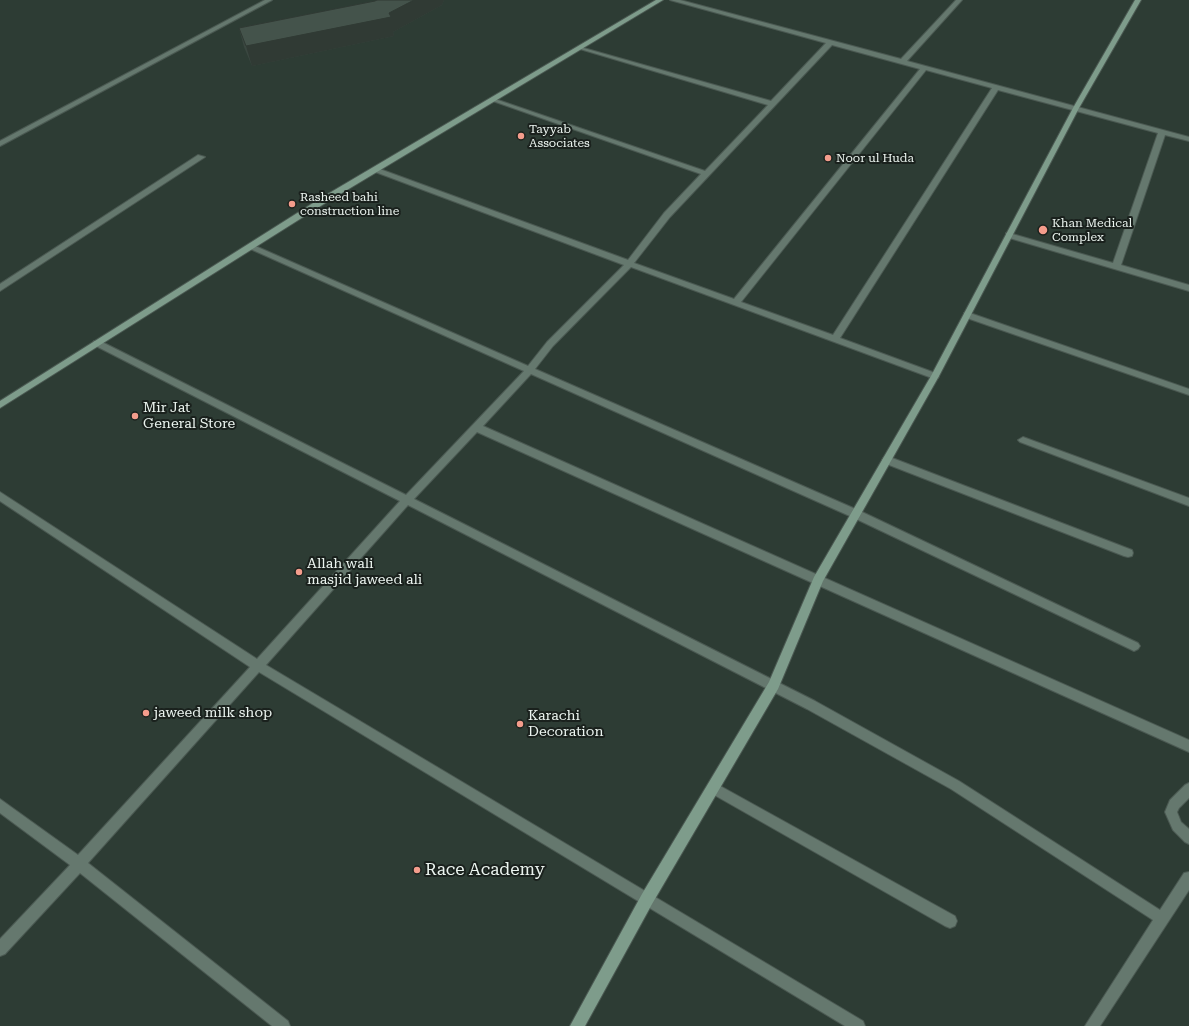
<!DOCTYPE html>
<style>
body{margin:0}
canvas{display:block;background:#2d3c34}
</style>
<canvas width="1189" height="1026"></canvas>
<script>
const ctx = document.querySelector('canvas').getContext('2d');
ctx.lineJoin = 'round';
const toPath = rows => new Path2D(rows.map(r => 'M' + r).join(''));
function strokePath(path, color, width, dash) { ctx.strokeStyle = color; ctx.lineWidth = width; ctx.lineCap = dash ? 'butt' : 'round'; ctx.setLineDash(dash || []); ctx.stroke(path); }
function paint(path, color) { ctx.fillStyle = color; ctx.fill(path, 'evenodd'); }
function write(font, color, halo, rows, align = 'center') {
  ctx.font = font + ' "Roboto Serif",serif'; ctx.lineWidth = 4; ctx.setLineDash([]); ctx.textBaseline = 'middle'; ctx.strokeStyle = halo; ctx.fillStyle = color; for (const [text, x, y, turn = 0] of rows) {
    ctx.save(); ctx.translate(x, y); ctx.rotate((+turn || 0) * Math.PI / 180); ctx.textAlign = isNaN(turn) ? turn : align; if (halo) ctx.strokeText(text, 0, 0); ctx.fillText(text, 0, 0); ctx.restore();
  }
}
const lane = toPath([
 [265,0,272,0,0,146,0,141,265,0],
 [198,155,205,157,0,291,0,284,198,155]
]);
const street = toPath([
 [670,0,680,0,901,59,956,0,962,0,907,61,1189,137,1189,141,1165,135,1121,265,1189,285,1189,291,1006,237,1006,233,1009,233,1113,263,1158,133,998,90,840,338,938,374,939,376,938,378,932,378,631,267,553,346,535,369,860,511,1138,643,1140,646,1138,649,1134,651,1130,649,852,517,531,374,483,426,1189,740,1189,752,477,432,414,499,815,701,959,781,1160,910,1184,873,1189,872,1189,890,1100,1026,1085,1026,1153,920,951,789,807,709,408,505,266,665,863,1021,865,1026,845,1026,259,672,88,863,288,1021,290,1026,272,1026,80,873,5,954,0,956,0,939,70,865,0,813,0,799,78,855,250,667,0,501,0,492,257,659,400,501,94,345,93,343,94,341,100,341,406,495,524,371,246,247,250,245,253,245,528,366,547,342,624,265,370,170,377,168,628,260,664,213,701,174,490,100,495,99,705,171,768,105,580,49,580,47,771,101,826,43,670,0],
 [832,45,920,69,734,299,634,263,670,217,832,45],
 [926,70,992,88,833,335,741,302,926,70],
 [967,312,1189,389,1189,395,964,317,964,313,967,312],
 [1023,437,1189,498,1189,506,1020,442,1018,440,1023,437],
 [887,456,1132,550,1133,553,1132,556,1128,557,1124,556,884,463,882,460,884,457,887,456],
 [713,782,955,916,957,921,955,926,950,928,945,926,709,792,707,788,709,784,713,782],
 [1189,783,1189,798,1179,808,1177,812,1181,822,1189,829,1189,844,1185,842,1173,830,1165,812,1170,800,1185,785,1189,783]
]);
const secondary = toPath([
 [656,0,663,0,327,202,0,408,0,401,321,198,656,0],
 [1135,0,1141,0,1079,108,939,376,823,581,778,689,652,904,585,1026,570,1026,642,894,769,682,814,577,931,376,1073,108,1135,0]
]);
strokePath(lane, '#4b5952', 2);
strokePath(street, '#4b5952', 2);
strokePath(secondary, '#4b5952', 2);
paint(lane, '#65786e');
paint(street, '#65786e');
paint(secondary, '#7e9c8b');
paint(toPath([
 [377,0,444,0,442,5,393,32,394,36,252,66,244,47,239,28,375,1]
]), '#3a4740');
paint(toPath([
 [414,0,444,0,442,5,393,32,394,36,252,66,246,46,389,13]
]), '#303a34');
const building = toPath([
 [377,0,414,0,389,13,391,17,246,46,239,28,375,1,377,0]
]);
paint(building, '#44534b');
strokePath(building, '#303a34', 1);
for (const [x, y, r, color] of [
 [521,136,4,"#f49d8c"],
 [828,158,4,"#f49d8c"],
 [292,204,4,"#f49d8c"],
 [1043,230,5,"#f49d8c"],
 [135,416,4,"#f49d8c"],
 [299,572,4,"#f49d8c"],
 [146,713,4,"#f49d8c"],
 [520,724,4,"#f49d8c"],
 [417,870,4,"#f49d8c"]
]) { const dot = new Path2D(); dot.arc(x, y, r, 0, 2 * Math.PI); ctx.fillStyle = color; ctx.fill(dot); strokePath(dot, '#1a211d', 1.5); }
write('12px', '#ebf4ef', '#1a211d', [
 ["Tayyab",529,129],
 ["Associates",529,143],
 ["Noor ul Huda",836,158],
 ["Rasheed bahi",300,197],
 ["construction line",300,211],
 ["Khan Medical",1052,223],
 ["Complex",1052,237]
], 'left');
write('14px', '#ebf4ef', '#1a211d', [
 ["Mir Jat",143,408],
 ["General Store",143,424],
 ["Allah wali",307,564],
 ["masjid jaweed ali",307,580],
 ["jaweed milk shop",154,713],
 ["Karachi",528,716],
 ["Decoration",528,732]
], 'left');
write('17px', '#ebf4ef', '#1a211d', [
 ["Race Academy",425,870]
], 'left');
</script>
